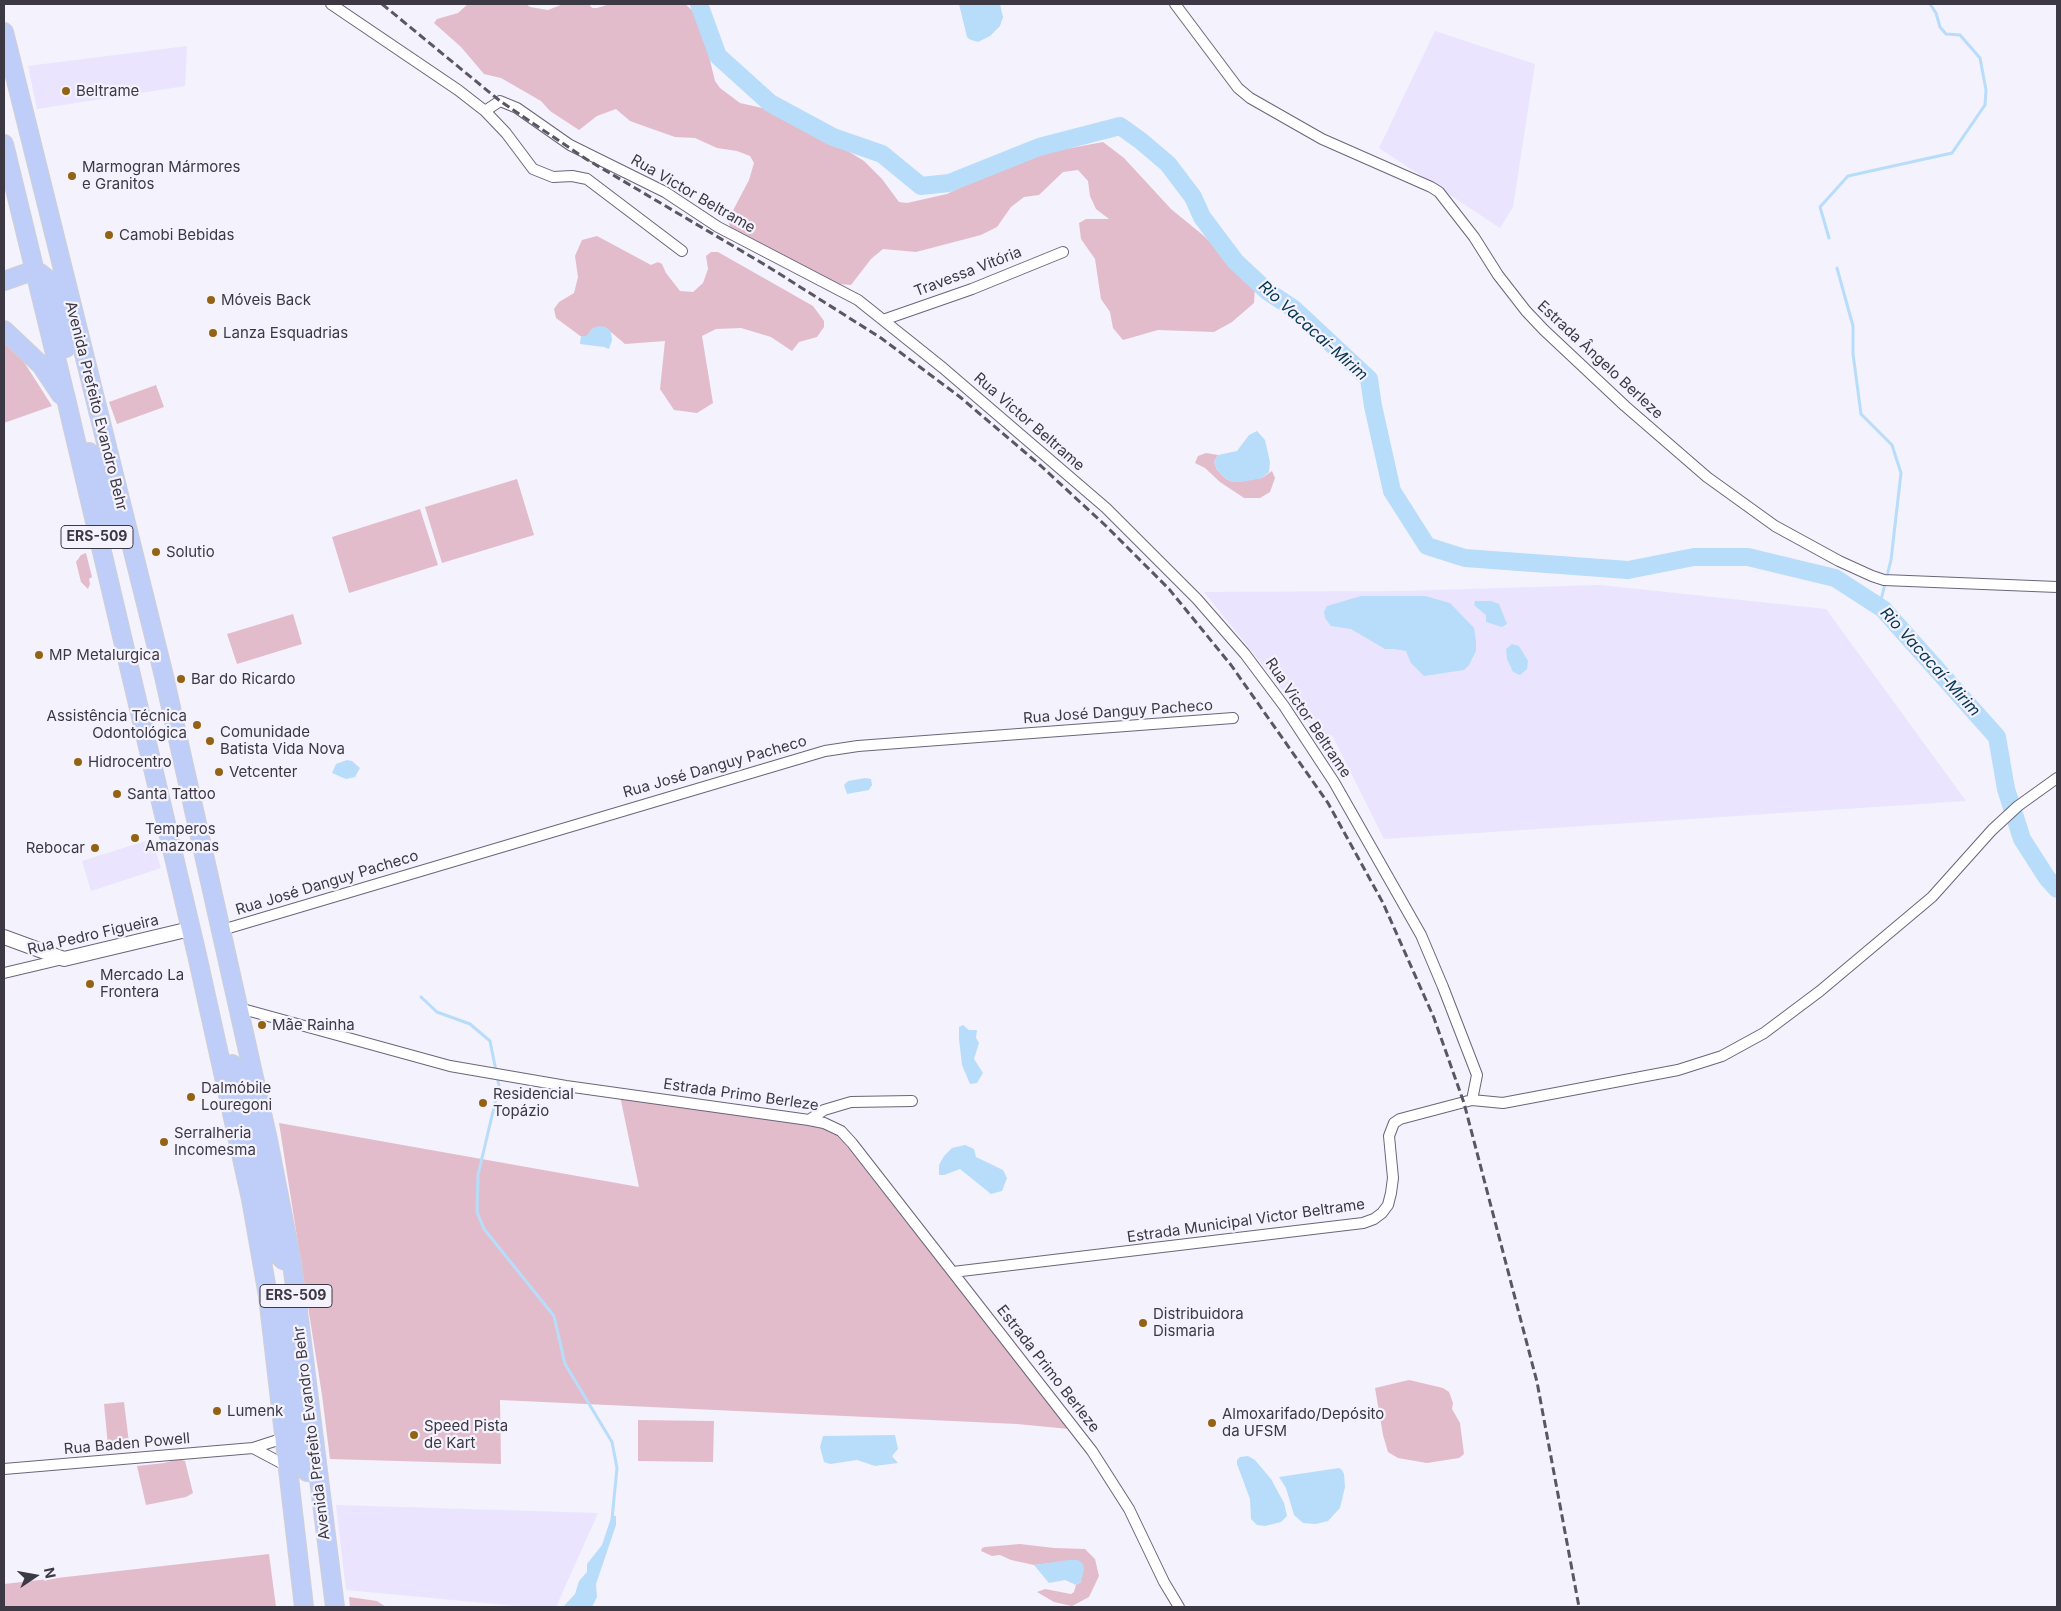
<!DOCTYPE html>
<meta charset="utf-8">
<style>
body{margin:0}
#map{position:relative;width:2061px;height:1611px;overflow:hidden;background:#f4f2fc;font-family:Inter,sans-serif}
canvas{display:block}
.frame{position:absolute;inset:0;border:5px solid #3c3944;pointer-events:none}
.north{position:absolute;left:10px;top:1551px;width:50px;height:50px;-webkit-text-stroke:4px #f4f2fc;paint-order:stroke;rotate:78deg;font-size:14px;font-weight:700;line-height:20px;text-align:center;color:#3c3944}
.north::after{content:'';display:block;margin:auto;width:18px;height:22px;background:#3c3944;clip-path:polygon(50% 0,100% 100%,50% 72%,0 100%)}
</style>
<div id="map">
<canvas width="2061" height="1611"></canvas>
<div class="frame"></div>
<div class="north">N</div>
</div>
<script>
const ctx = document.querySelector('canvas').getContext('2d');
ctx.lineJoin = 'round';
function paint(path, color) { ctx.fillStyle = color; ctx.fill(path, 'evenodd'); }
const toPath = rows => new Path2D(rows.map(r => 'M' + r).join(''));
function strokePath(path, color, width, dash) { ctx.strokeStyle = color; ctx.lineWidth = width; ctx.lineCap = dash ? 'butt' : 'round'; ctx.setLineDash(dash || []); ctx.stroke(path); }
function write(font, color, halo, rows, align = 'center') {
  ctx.font = font + ' Inter,sans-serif'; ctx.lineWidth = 4.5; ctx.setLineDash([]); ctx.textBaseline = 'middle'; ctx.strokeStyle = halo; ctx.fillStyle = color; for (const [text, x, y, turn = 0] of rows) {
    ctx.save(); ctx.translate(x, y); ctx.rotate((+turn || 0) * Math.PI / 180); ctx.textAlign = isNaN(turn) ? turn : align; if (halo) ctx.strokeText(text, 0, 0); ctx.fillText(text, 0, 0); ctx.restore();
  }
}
paint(toPath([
 [1435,31,1535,64,1513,207,1500,228,1379,148],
 [187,46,185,86,37,109,28,66],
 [1600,585,1826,609,1966,801,1384,839,1332,735,1323,740,1204,592,1403,591],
 [152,839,161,868,91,891,82,861],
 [336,1505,598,1513,556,1607,528,1607,346,1590]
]), '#eae4fe');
paint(toPath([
 [468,4,526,4,530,7,548,10,563,4,589,4,592,8,597,8,610,4,685,4,692,10,703,32,715,81,720,88,740,103,771,110,851,153,864,161,882,179,899,202,907,203,947,194,996,170,1034,155,1103,142,1124,158,1171,209,1204,236,1255,287,1254,303,1232,322,1214,332,1158,330,1123,340,1113,328,1110,312,1101,299,1095,259,1081,239,1079,223,1086,219,1109,219,1096,209,1090,196,1088,181,1078,170,1063,172,1039,195,1024,197,1011,207,997,227,981,235,916,252,883,249,871,259,851,285,839,284,730,227,728,220,749,180,754,163,750,156,737,151,717,148,695,138,675,137,641,125,630,121,616,109,597,116,579,130,550,111,541,101,501,78,484,74,461,47,434,23,437,19,458,13],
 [597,236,651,265,658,262,662,264,666,273,680,291,693,292,703,283,708,269,706,256,711,252,718,252,813,306,824,321,824,327,817,337,799,342,792,351,771,337,741,328,716,329,702,336,713,403,697,413,674,410,660,389,665,341,625,344,605,327,593,328,587,336,583,338,556,318,554,309,559,302,574,293,578,277,575,256,582,240],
 [4,343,24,362,52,406,4,423],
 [156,385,164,407,117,424,109,402],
 [1206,453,1218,455,1214,462,1217,470,1226,479,1233,482,1262,478,1272,471,1275,478,1270,492,1260,498,1244,498,1220,482,1205,468,1195,463,1198,456],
 [517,479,534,535,442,563,425,507],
 [420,509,438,565,349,593,332,537],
 [86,553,92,577,89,579,90,584,88,589,81,582,76,562,81,555],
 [293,614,302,644,237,664,227,634],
 [620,1096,818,1126,837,1134,1069,1429,1017,1424,500,1400,501,1464,330,1459,322,1395,279,1123,639,1187],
 [1409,1380,1443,1388,1449,1392,1453,1403,1452,1409,1460,1423,1464,1454,1459,1458,1427,1463,1398,1458,1388,1452,1383,1435,1375,1388],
 [124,1402,129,1443,108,1446,104,1404],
 [638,1420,714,1421,713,1462,638,1461],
 [179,1459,185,1461,193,1493,186,1497,146,1505,137,1466,164,1463],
 [1020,1544,1054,1548,1085,1549,1095,1559,1099,1576,1089,1597,1072,1606,1054,1602,1037,1592,1045,1589,1071,1594,1074,1592,1076,1585,1081,1582,1078,1560,1034,1565,1011,1560,1000,1555,992,1556,981,1551,982,1548,985,1547],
 [269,1554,276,1607,4,1607,4,1584],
 [349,1597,377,1601,386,1607,350,1607]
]), '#e3bccc');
paint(toPath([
 [959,4,1000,4,1003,17,1000,26,990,36,978,42,969,39,967,37],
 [599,326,605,327,611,332,612,340,609,349,604,347,580,344,581,336,587,336,593,328],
 [1257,431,1265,440,1270,462,1269,472,1262,478,1242,482,1233,482,1226,479,1217,470,1214,462,1218,455,1237,451,1249,435],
 [1361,596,1425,596,1450,603,1474,628,1476,641,1476,651,1469,665,1464,670,1424,676,1411,663,1406,651,1394,649,1385,649,1351,629,1331,626,1325,618,1324,612,1327,606],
 [1475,601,1491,601,1499,604,1507,624,1502,627,1486,622,1486,615,1474,605],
 [1512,644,1519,646,1528,661,1527,669,1520,675,1513,672,1507,659,1506,649],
 [347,760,352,761,360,768,355,777,346,779,332,773,336,764],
 [865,778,871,779,872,785,869,790,847,794,844,785,848,781],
 [963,1025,969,1030,977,1030,976,1038,979,1043,974,1059,983,1073,977,1083,970,1084,962,1065,959,1039,959,1027],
 [965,1145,974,1149,976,1157,1003,1170,1007,1178,1002,1191,991,1194,960,1169,944,1175,939,1175,939,1165,944,1156,952,1148],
 [895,1435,898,1449,892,1456,898,1463,875,1466,857,1460,830,1464,824,1462,820,1447,823,1436],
 [1248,1456,1255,1460,1271,1479,1284,1503,1287,1516,1281,1522,1265,1526,1257,1525,1251,1519,1250,1499,1237,1464,1237,1460,1240,1457],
 [1339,1468,1342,1470,1344,1474,1345,1487,1340,1508,1328,1521,1316,1524,1303,1523,1294,1515,1286,1488,1279,1477],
 [612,1515,616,1516,616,1525,596,1584,597,1597,592,1607,563,1607,575,1594,579,1581,587,1572,587,1564,602,1545],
 [1069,1560,1078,1560,1083,1564,1084,1570,1081,1582,1076,1585,1065,1580,1049,1583,1034,1565]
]), '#b7ddfb');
strokePath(toPath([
 [1829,238,1820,207,1848,176,1952,153,1985,105,1986,90,1980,58,1960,35,1946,34,1940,27,1936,13,1930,4],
 [1837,268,1853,326,1853,354,1861,414,1892,445,1901,473,1891,560,1881,600,1883,609],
 [421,997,437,1012,470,1024,490,1041,499,1086,478,1175,477,1212,484,1229,554,1316,565,1364,612,1442,617,1468,612,1519]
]), '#b7ddfb', 3);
strokePath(toPath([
 [699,4,718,56,770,103,833,137,882,154,921,186,949,183,1039,147,1120,126,1141,141,1168,164,1193,197,1202,217,1235,261,1267,291,1294,309,1369,379,1373,406,1392,491,1427,546,1465,558,1628,570,1694,557,1748,557,1835,578,1883,609,1997,737,2006,789,2022,839,2047,878,2057,889]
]), '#b7ddfb', 18);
const street = toPath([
 [331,4,458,90,485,111,506,133,533,169,553,177,572,176,587,179,682,251],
 [1175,4,1238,88,1250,98,1322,139,1431,187,1439,192,1474,237,1498,275,1526,311,1544,330,1625,406,1707,477,1775,526,1839,561,1872,576,1884,580,2057,587],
 [485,111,500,101,517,108,570,145,665,192,718,227,858,300,943,368,1106,508,1197,599,1245,654,1284,706,1334,782,1421,935,1443,987,1477,1075,1472,1100],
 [883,320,972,289,1063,252],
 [222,930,825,751,858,746,1233,718],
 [4,973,63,959],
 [239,1008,450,1066,566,1086,809,1120,824,1123,841,1131,852,1143,1092,1451,1129,1509,1164,1582,1179,1607],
 [809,1120,824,1110,851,1102,912,1101],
 [953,1272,1363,1223,1374,1219,1382,1213,1388,1205,1391,1193,1393,1178,1389,1136,1394,1123,1400,1119,1472,1100,1503,1103,1678,1070,1722,1056,1764,1033,1820,991,1932,897,1992,830,2018,806,2057,778],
 [253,1448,287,1466],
 [4,1469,253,1448,284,1438]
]);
const secondary = toPath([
 [4,937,64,959,190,929]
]);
const highway = toPath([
 [4,32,163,672,268,1140,292,1263,335,1607],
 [4,144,67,403,197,955,251,1199,268,1296,304,1607],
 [4,281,35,270,40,273,51,282,66,348],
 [4,330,41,365,61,395],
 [89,452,101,489,116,523],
 [232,1064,240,1088,274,1245,276,1253,283,1260,292,1263],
 [268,1296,275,1296,281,1301,284,1312,300,1443,307,1472]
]);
strokePath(street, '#6b657b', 12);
strokePath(secondary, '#6b657b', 16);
strokePath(highway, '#d0cfd2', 20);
strokePath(street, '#fff', 10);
strokePath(secondary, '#fff', 14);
strokePath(highway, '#bfcef8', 18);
strokePath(toPath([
 [382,4,500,101,586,159,767,266,881,338,960,397,1041,466,1106,526,1169,589,1231,665,1328,803,1383,903,1434,1018,1464,1103,1537,1382,1579,1607]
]), '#5a5762', 3, [8, 4]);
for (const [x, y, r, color] of [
 [66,91,5,"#936313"],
 [72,176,5,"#936313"],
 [109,235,5,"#936313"],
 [211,300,5,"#936313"],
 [213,333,5,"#936313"],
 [156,552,5,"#936313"],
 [39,655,5,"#936313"],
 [181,679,5,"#936313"],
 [197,725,5,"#936313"],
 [210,741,5,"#936313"],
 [78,762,5,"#936313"],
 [219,772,5,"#936313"],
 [117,794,5,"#936313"],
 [135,838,5,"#936313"],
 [95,848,5,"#936313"],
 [90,984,5,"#936313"],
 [262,1025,5,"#936313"],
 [191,1097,5,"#936313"],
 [483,1103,5,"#936313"],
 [164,1142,5,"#936313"],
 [1143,1323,5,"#936313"],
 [217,1411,5,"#936313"],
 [1212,1423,5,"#936313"],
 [414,1435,5,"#936313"]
]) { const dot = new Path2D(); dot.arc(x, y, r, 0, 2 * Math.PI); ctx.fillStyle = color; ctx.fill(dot); strokePath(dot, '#f4f2fc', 2); }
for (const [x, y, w] of [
 [97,537,72],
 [296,1296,72]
]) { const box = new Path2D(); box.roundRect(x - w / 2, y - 11.5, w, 23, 4); ctx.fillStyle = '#f4f2fc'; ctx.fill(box); strokePath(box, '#3c3944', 1); }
write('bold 14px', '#3c3944', null, [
 ["ERS-509",97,537],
 ["ERS-509",296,1296]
]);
write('15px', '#3c3944', '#f4f2fc', [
 ["Beltrame",76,91],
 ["Marmogran Mármores",82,167],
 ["e Granitos",82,184],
 ["Camobi Bebidas",119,235],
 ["Móveis Back",221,300],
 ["Lanza Esquadrias",223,333],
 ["Solutio",166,552],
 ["MP Metalurgica",49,655],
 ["Bar do Ricardo",191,679],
 ["Assistência Técnica",187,716,"right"],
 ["Odontológica",187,733,"right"],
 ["Comunidade",220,732],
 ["Batista Vida Nova",220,749],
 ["Hidrocentro",88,762],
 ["Vetcenter",229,772],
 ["Santa Tattoo",127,794],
 ["Temperos",145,829],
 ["Amazonas",145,846],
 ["Rebocar",85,848,"right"],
 ["Mercado La",100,975],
 ["Frontera",100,992],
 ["Mãe Rainha",272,1025],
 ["Dalmóbile",201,1088],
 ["Louregoni",201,1105],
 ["Residencial",493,1094],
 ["Topázio",493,1111],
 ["Serralheria",174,1133],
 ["Incomesma",174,1150],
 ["Distribuidora",1153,1314],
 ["Dismaria",1153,1331],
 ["Lumenk",227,1411],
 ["Almoxarifado/Depósito",1222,1414],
 ["da UFSM",1222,1431],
 ["Speed Pista",424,1426],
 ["de Kart",424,1443]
], 'left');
write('15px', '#3c3944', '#f4f2fc', [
 ["Rua Victor Beltrame",693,194,30],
 ["Travessa Vitória",968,272,-21],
 ["Estrada Ângelo Berleze",1600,360,43],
 ["Avenida Prefeito Evandro Behr",96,406,76],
 ["Rua Victor Beltrame",1029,422,41],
 ["Rua José Danguy Pacheco",1118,712,-4],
 ["Rua Victor Beltrame",1308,718,56],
 ["Rua José Danguy Pacheco",715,767,-16],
 ["Rua José Danguy Pacheco",327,883,-17],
 ["Rua Pedro Figueira",93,935,-13],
 ["Estrada Primo Berleze",741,1095,8],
 ["Estrada Municipal Victor Beltrame",1246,1221,-8],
 ["Estrada Primo Berleze",1048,1369,52],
 ["Avenida Prefeito Evandro Behr",312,1433,-97],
 ["Rua Baden Powell",127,1444,-5]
]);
write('italic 16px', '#043451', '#f4f2fc', [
 ["Rio Vacacaí-Mirim",1313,331,42],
 ["Rio Vacacaí-Mirim",1930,662,48]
]);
</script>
